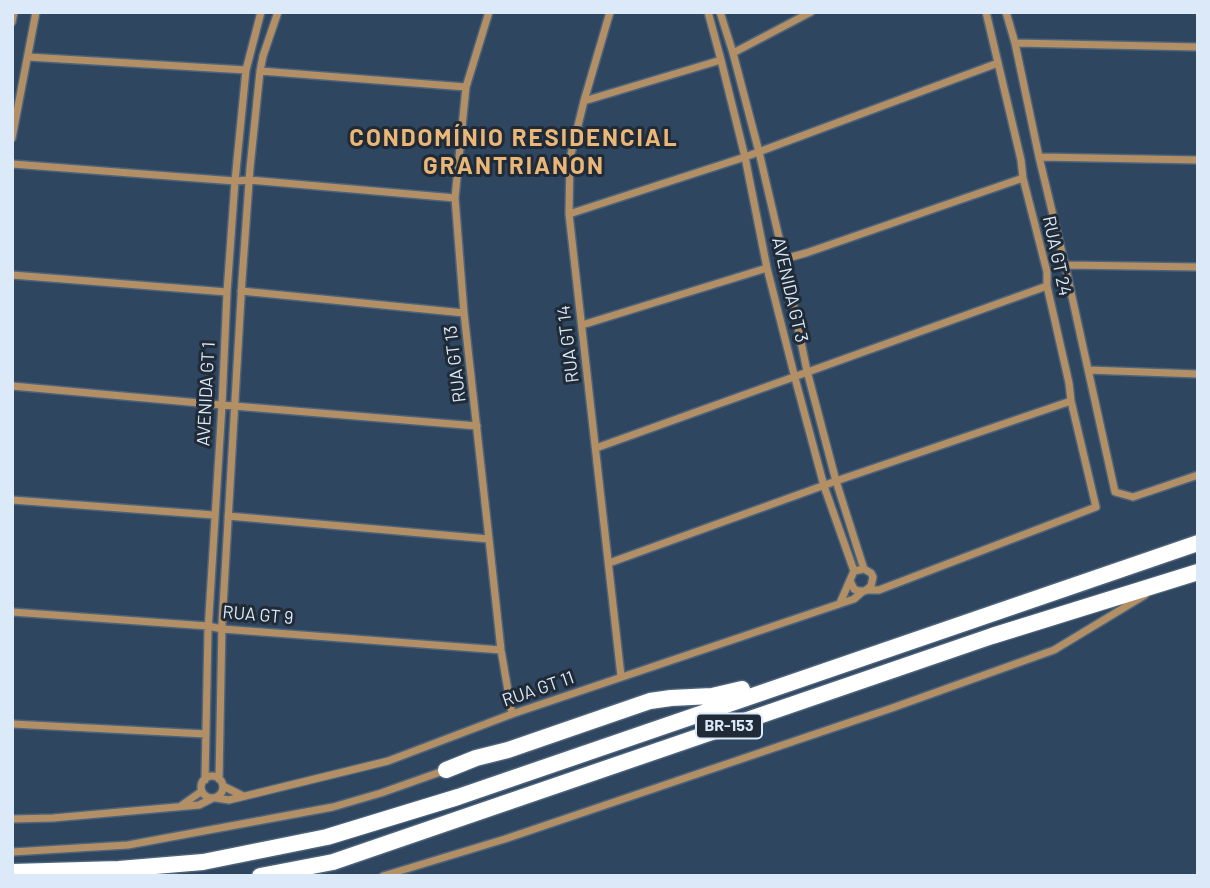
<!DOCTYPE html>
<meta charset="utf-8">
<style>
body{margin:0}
#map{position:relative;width:1210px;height:888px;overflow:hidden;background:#2e465f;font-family:Barlow,sans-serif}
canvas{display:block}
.frame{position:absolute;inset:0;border:14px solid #dbe9f8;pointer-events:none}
</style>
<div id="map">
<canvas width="1210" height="888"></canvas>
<div class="frame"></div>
</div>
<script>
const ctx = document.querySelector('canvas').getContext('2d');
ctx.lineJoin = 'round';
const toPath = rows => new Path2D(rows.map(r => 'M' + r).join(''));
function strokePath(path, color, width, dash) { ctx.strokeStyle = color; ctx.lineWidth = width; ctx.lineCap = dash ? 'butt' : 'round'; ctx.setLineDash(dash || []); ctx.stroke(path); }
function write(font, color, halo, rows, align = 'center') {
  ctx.font = font + ' Barlow,sans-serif'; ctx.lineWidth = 6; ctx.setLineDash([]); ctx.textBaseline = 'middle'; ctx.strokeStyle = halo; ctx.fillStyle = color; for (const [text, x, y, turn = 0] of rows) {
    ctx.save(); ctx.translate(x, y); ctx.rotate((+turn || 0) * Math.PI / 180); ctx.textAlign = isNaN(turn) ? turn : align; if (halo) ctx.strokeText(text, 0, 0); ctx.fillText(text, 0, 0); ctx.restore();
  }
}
const street = toPath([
 [489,12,466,87,455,198,464,313,489,539,501,650,512,714],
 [610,12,584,101,570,158,569,214,621,676],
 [708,12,721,60,745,157,767,268,795,378,824,486,854,571],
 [720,12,733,53,759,152,784,259,807,371,836,481,864,569],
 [1006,12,1015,43,1039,157,1065,265,1115,492,1133,497,1198,475],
 [12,22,14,12],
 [1015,43,1198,47],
 [733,53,811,12],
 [28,57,246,70],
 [260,71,466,87],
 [584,101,721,60],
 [12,138,36,12],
 [1039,157,1198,160],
 [12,164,235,181,249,180,455,198],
 [569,214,745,157,998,63],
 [784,259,806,253,1023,178],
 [1065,265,1198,267],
 [12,275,227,292],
 [241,291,464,313],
 [582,325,767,268],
 [1088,370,1198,374],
 [12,386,222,405,477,426],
 [596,448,1047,286],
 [12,500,214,515],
 [228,516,489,539],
 [609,563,836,481,1071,401],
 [868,590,879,590,1096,507,1071,401,1069,383,1047,286,1047,272,1023,178,1021,160,986,12],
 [840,603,854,571,864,569,871,573,873,577,871,586,865,591,858,591,854,589,850,581],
 [12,612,208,626,222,629,501,650],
 [12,724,206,734],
 '201 787a11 11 0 1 1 22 0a11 11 0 1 1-22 0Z',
 [219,779,222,624,242,280,250,168,260,71,263,56,278,12],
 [205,780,208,631,222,405,227,292,235,181,246,70,261,12],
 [223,786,243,796],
 [216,798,229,800,388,761,512,714,854,599,862,592],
 [182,805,202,791],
 [12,819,53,818,199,805,211,799],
 [12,852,128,845,333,807,381,793,446,770],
 [383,876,505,839,892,708,1054,650,1145,595]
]);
const highway = toPath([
 [446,770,476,758,508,750,650,701,671,698,712,696,742,689],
 [12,872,119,869,203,862,327,837,458,797,1198,543],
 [260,876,333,862,992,636,1198,572]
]);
strokePath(street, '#4d637b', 10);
strokePath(highway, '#4d637b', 19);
strokePath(street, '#b28f64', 7);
strokePath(highway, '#fff', 16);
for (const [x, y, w] of [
 [729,726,66]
]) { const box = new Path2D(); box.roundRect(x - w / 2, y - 12.5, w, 25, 5); ctx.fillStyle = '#202b37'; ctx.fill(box); strokePath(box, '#dbe9f8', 2); }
write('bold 16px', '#dbe9f8', null, [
 ["BR-153",729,726]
]);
write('18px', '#dbe9f8', '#202b37', [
 ["RUA GT 24",1057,256,78],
 ["AVENIDA GT 3",790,290,77],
 ["RUA GT 14",568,344,-97],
 ["RUA GT 13",455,364,-97],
 ["AVENIDA GT 1",206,394,-87],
 ["RUA GT 9",258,615,5],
 ["RUA GT 11",538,689,-19]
]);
ctx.letterSpacing = '2px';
write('bold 24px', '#eab778', '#202b37', [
 ["CONDOMÍNIO RESIDENCIAL",514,138],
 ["GRANTRIANON",514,166]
]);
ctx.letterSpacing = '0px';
</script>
